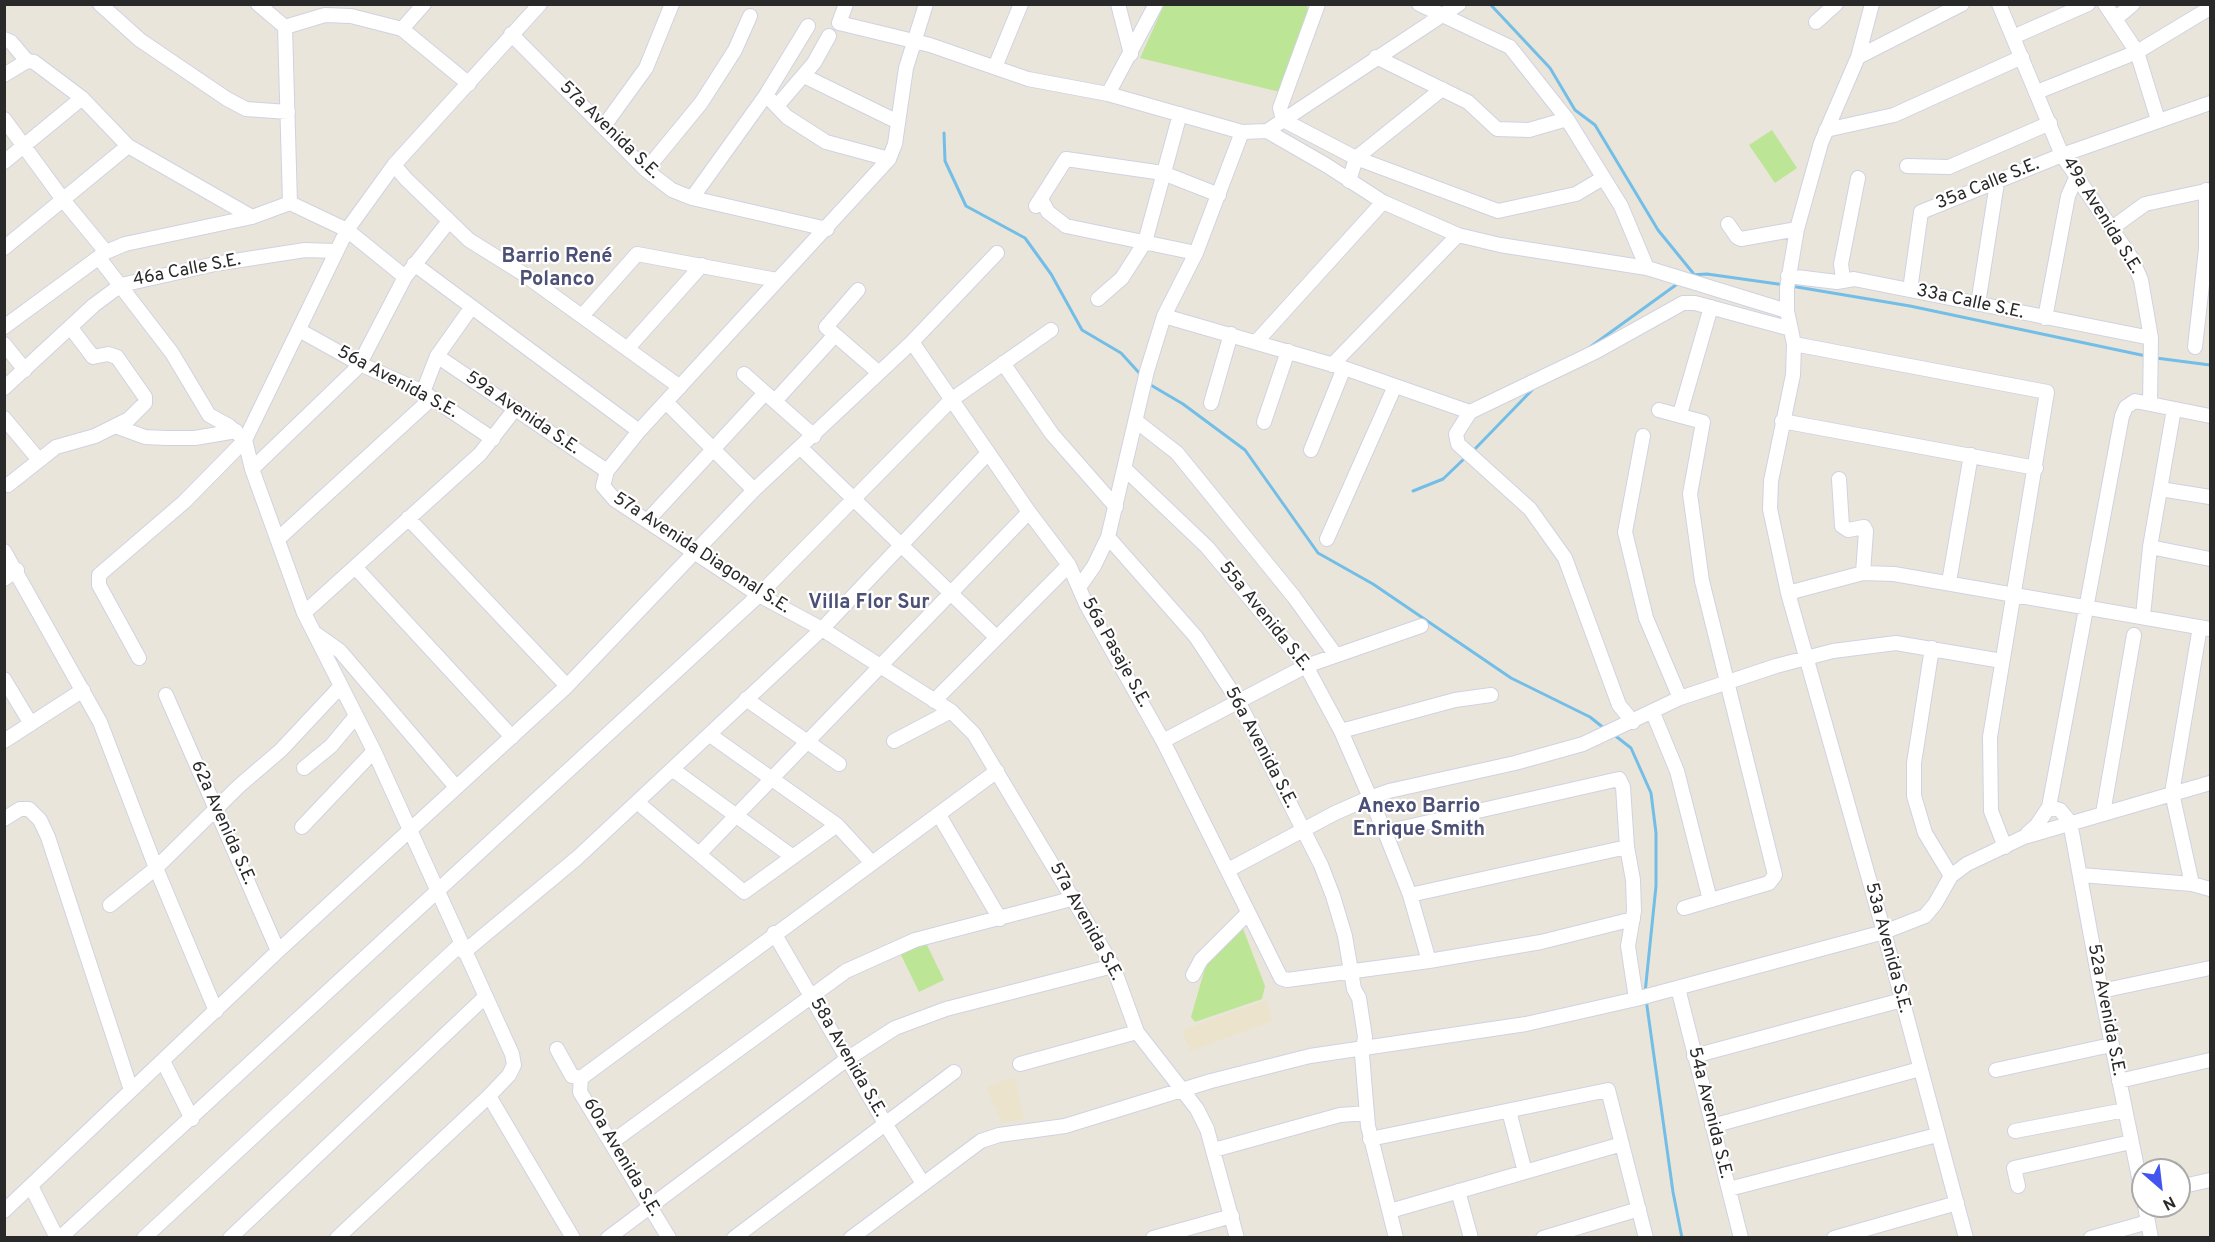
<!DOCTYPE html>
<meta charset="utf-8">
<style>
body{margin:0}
#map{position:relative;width:2215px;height:1242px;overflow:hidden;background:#eae5db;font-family:Overpass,sans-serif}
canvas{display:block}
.frame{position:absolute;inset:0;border:6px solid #292929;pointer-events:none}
.north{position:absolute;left:2131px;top:1158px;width:60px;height:60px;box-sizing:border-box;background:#fff;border:2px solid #a9a9a9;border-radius:50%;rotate:152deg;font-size:16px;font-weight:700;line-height:24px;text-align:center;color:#292929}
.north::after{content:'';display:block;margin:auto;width:21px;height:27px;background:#4355ef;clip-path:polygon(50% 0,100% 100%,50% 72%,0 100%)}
</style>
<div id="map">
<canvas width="2215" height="1242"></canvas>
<div class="frame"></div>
<div class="north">N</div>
</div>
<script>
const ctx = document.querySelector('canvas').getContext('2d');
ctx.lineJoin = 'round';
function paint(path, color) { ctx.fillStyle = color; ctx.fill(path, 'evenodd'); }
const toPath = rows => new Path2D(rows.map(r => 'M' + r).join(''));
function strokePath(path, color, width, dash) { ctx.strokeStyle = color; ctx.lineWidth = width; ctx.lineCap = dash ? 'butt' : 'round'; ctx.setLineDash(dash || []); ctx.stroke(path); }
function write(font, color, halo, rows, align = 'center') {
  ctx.font = font + ' Overpass,sans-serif'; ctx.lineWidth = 4.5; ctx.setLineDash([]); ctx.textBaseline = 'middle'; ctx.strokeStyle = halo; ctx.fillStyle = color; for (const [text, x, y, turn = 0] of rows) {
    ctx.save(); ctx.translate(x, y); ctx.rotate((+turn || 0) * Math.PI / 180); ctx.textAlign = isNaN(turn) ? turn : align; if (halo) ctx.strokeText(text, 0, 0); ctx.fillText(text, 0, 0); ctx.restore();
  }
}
paint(toPath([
 [1266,1000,1273,1021,1190,1051,1182,1030],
 [1015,1077,1024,1119,1002,1123,986,1087]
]), '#ebe3cb');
paint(toPath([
 [1164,5,1307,5,1309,25,1284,93,1140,58],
 [1772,130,1797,168,1775,183,1749,145],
 [1242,926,1265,986,1262,999,1195,1022,1191,1017,1207,961],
 [925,941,944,980,919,992,900,953]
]), '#bde596');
strokePath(toPath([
 [1490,4,1550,68,1575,110,1595,125,1658,230,1693,273],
 [944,133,945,161,966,206,1025,238,1051,274,1082,330,1121,353,1142,376],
 [1690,275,1707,274,1785,285],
 [1791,286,1910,306,2146,356],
 [1586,350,1680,282],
 [2156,358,2210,365],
 [1149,384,1183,404,1245,450,1318,553,1373,584,1511,678,1590,717,1605,729],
 [1473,451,1533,389],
 [1413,491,1443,479,1466,457],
 [1613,734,1631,748,1651,793,1656,833,1656,886,1645,993],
 [1646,999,1673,1192,1682,1238]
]), '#73bee7', 3);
const minor = toPath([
 [100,4,140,40,227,99,246,109,288,112],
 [258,4,285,27,290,203],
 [846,4,839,23,930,45,1028,79,1108,94,1242,132,1267,131,1459,4],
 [926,4,906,68,895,144,889,159,639,431,607,471,603,486,615,500,759,595,822,629,951,711,974,734,1113,966,1137,1032,1197,1109,1207,1129,1237,1238],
 [1118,4,1131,54],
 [1318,4,1280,108,1283,120,1356,158,1498,211,1576,194,1603,178],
 [1419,4,1510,47,1567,119,1621,206,1647,268],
 [1872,4,1858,57,1821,143,1797,229,1787,288,1787,311,1794,344,1793,375,1771,481,1770,509,1788,593,1884,932,1966,1238],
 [1999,4,2062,155,2132,259,2141,280,2151,338,2150,403],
 [2105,4,2137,52,2158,120],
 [2115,19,2133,4],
 [1816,22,1836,4],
 [285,27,325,15,351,16,402,29,469,84],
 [402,29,424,4],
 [511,34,646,170,672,190,692,198,827,229],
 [2013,37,2088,4],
 [4,39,11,42,27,61],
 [1376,57,1468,102,1497,129,1529,130,1567,119],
 [1858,57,1962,4],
 [27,61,34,62,82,98,128,146,252,217],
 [995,67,1021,4],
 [4,75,27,61],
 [804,76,898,122],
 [2037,92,2137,52,2210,8],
 [1108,94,1156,4],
 [766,95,787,117,826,142,889,159],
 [777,106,814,63,829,36],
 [4,119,64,201,106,252],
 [604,126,646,68,672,4],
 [1826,130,1894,115,2022,57],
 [1267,131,1326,165,1383,202,1458,235,1500,245,1647,268,1787,311],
 [4,162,82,98],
 [394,165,406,179,469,240,522,273,680,387],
 [1907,166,1949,167,2050,123],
 [646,170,701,103,735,50,750,16],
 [1349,181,1356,158,1442,89],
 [692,198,766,95,808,26],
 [1041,199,1048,212,1066,226,1196,253],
 [1036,206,1066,159,1163,173,1219,195],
 [1728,224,1737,237,1741,239,1797,229],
 [2112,228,2145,204,2210,190],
 [4,248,128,146],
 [99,258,172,353,209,415,229,426,245,440,252,469,304,613,374,751,512,1054,514,1065,509,1075,489,1096,337,1238],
 [414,264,639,431],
 [1788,276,1837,282,1854,279,2151,338],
 [1843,279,1841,264,1858,178],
 [858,290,826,327,878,372],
 [1910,290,1921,212,2062,155,2210,103],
 [1098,299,1122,278,1145,242,1180,114],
 [1978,304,1997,183],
 [582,316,637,254,777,280],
 [1164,316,1344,368,1470,412],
 [2045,318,2068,196,2076,178],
 [4,327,106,252,125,244,252,217,290,203,347,230,405,277],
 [299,330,360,364,423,392,493,439],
 [1257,341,1383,202],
 [912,342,1029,512,1069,565,1086,604,1163,741,1281,978,1287,980,1429,961,1541,942,1633,919],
 [4,344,25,370],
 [1794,344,2047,392,1990,737,1991,811,2005,847],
 [2195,347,2206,249,2206,190],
 [627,349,702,265],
 [437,356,607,471],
 [1003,363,1052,434,1116,507],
 [1332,365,1458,235],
 [744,374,814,436],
 [4,388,94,305,121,285,215,264,305,250,335,251],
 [423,392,437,356,471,308],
 [775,401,834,336],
 [666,402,754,490],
 [1211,403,1231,334],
 [1659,410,1703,422,1690,494,1702,581,1775,875,1769,883,1684,908],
 [1680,414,1711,307],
 [4,418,39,460],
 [1136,421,1177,453,1294,597,1335,654],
 [1782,421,2036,468],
 [1264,422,1288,351],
 [115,426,145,437,166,438,195,438,236,431],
 [1643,436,1625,532,1646,618,1680,698],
 [801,448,996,637],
 [1311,450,1344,368],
 [1124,468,1207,547,1306,666,1341,731,1385,832,1410,895,1429,961],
 [252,469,358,367,405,277,449,221],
 [1839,479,1842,526,1848,530,1864,527,1866,531,1863,573],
 [8,485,56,447,95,436,129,419,145,403,145,397,117,357,108,354,93,357,71,328],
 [2160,489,2210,497],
 [408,518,567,686],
 [647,521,765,393],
 [1108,537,1196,637,1238,701,1321,865,1333,896,1345,936,1354,989,1359,998,1365,1037,1362,1055,1368,1126,1396,1238],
 [278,539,432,398],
 [1327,539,1395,386],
 [2150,547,2210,559],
 [4,551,100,722,156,868,216,1011],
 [355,567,512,737],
 [4,579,17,570],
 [1949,582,1971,455],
 [1080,586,1094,566,1108,537,1147,371,1164,316,1196,253,1242,132],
 [1788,593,1863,573,1894,574,2210,629],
 [304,613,480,454,515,409],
 [2143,616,2150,547,2174,409],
 [316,634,340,651,456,787],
 [1932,648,1914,763,1914,796,1925,833,1951,876],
 [139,658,99,585,99,575,184,502,245,440,347,230,394,165,540,4],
 [4,679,31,724],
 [166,695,278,951],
 [746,699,839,764],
 [934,701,1069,565],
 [1653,713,1677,771,1710,900],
 [1633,722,1619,705,1565,558,1530,509,1458,444,1456,434,1470,412,1597,351,1683,303,1695,303,1791,329],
 [1341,731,1455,700,1491,695],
 [710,735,837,825,872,863],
 [4,741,83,690],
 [894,741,951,711],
 [1163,741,1306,666,1421,626],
 [304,768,331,746,356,716],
 [672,769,793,857],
 [637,802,744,892,837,825],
 [2049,807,2060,810,2070,822,2101,991,2143,1197],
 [2103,813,2134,635],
 [939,815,1000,919],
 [4,819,20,809,29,809,40,820,48,837,131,1090],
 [302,827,374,751],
 [1385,832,1619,779,1623,787,1627,847,1633,880,1634,911,1628,946,1636,999],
 [2028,833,2037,825,2049,807,2122,416,2126,407,2135,401,2210,416],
 [700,853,1029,512],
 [1228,870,1335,813,1369,798,1389,791,1515,763,1583,744,1680,698,1776,666,1833,651,1896,643,2002,661],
 [2081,875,2192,884,2210,889],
 [2192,884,2172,793,2200,627],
 [1410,895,1627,847],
 [110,905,156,868,239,786,281,750,340,687],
 [774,933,886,1125,922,1182],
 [464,952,577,858,822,629,988,453],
 [1193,975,1201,960,1248,913],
 [1678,988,1741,1238],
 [2101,991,2210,968],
 [557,1049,572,1076,581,1078],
 [1694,1056,1902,1000],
 [163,1061,192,1119],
 [1020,1064,1137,1032],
 [1996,1070,2111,1045],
 [581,1078,997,771],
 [581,1078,580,1092,669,1238],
 [2119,1081,2210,1060],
 [489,1096,573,1238],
 [1509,1111,1525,1172],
 [1712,1126,1920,1069],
 [2015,1131,2125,1110],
 [1370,1139,1608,1090,1646,1238],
 [612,1142,846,971,915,940,1075,898],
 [1214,1150,1340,1115,1367,1113],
 [31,1186,57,1238],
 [2018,1186,2014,1168,2131,1142],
 [2179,1187,2210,1180],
 [1729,1189,1937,1135],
 [1458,1191,1471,1238],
 [2145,1206,2151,1238],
 [4,1211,278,951,567,686,754,490,912,342,997,253],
 [1390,1211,1622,1144],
 [60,1238,759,595,951,400,1051,330],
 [144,1238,461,944],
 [230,1238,485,997],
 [608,1238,847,1059,895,1028,946,1009,1113,966],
 [734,1238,954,1072],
 [851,1238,981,1141,999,1135,1065,1126,1211,1081,1310,1056,1526,1024,1636,999,1884,932,1925,916,1935,904,1951,876,1967,864,2024,837,2210,783],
 [1153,1238,1232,1216],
 [1543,1238,1639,1209],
 [1834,1238,1957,1203],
 [2091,1238,2148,1222]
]);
strokePath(minor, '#d0d2e1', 16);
strokePath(minor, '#fff', 14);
write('18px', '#292929', '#fff', [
 ["57a Avenida S.E.",609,131,44],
 ["35a Calle S.E.",1988,185,-22],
 ["49a Avenida S.E.",2101,216,58],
 ["46a Calle S.E.",187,271,-11],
 ["33a Calle S.E.",1970,303,12],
 ["56a Avenida S.E.",397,383,28],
 ["59a Avenida S.E.",522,414,34],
 ["57a Avenida Diagonal S.E.",701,554,33],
 ["55a Avenida S.E.",1264,617,51],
 ["56a Pasaje S.E.",1115,653,61],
 ["56a Avenida S.E.",1260,748,62],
 ["62a Avenida S.E.",222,823,66],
 ["57a Avenida S.E.",1085,922,61],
 ["53a Avenida S.E.",1887,948,75],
 ["52a Avenida S.E.",2105,1010,79],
 ["58a Avenida S.E.",847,1058,60],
 ["54a Avenida S.E.",1709,1113,76],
 ["60a Avenida S.E.",621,1158,59]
]);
write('bold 20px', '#4c5076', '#fff', [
 ["Barrio René",557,258],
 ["Polanco",557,281],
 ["Villa Flor Sur",869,604],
 ["Anexo Barrio",1419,808],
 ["Enrique Smith",1419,831]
]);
</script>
